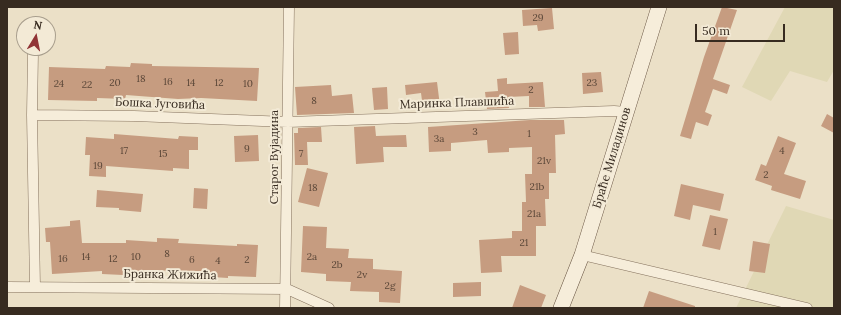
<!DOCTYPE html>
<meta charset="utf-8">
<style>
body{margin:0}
#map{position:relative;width:841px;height:315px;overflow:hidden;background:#ebe0c7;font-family:Lora,serif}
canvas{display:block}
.frame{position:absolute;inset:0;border:8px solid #372b20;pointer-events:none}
.north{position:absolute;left:16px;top:16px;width:40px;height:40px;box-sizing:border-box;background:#f3ead6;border:1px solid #a89e8d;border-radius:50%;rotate:10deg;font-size:11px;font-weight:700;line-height:16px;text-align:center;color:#372b20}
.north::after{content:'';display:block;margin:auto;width:14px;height:18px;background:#903335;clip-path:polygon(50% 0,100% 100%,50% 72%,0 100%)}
.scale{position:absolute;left:695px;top:24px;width:90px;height:18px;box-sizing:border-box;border:2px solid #372b20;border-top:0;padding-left:5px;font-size:12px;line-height:14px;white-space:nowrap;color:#372b20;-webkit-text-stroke:3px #f3ead6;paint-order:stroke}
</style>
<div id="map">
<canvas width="841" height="315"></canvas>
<div class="frame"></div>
<div class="north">N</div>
<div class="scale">50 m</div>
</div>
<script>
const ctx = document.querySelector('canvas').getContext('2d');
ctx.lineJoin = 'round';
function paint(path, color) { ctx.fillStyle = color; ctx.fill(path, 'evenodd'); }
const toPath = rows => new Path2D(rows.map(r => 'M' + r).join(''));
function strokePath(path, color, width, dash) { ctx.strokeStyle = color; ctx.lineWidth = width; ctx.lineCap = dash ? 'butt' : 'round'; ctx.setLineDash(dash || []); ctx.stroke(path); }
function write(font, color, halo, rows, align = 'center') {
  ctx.font = font + ' Lora,serif'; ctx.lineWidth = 4; ctx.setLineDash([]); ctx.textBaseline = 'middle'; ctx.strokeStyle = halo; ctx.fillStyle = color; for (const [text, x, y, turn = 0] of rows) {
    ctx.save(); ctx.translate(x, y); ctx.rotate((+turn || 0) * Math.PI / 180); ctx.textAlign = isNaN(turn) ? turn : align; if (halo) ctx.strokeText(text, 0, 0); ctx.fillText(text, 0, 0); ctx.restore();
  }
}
paint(toPath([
 [785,7,834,7,834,70,827,82,790,71,771,101,742,87],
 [786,206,834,220,834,308,736,308]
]), '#e0d8b5');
paint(toPath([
 [722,7,737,10,713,79,730,85,727,94,713,89,705,112,712,115,708,126,696,122,691,139,680,136,704,57],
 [552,8,554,29,538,31,537,25,523,26,522,10],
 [518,32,519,54,505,55,503,33],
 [131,63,152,64,152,66,259,68,257,101,201,98,178,99,126,95,125,99,97,98,97,101,48,100,49,67,105,69,106,66,130,67],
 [601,72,603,92,583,94,582,73],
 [507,78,507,84,543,82,545,107,529,107,529,96,508,97,509,108,487,109,485,92,498,91,497,79],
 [437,82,440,106,423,108,421,93,406,95,405,85],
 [331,85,332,96,352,94,354,113,297,115,295,87],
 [387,87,388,109,374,110,372,88],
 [827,114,834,118,834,133,821,126],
 [530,120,564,120,565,134,555,135,556,173,549,173,549,199,545,199,546,226,536,226,536,256,501,256,502,272,481,273,479,240,512,238,512,231,522,231,522,202,526,202,525,174,532,174,532,147,509,148,509,152,488,153,487,140,451,143,451,151,429,152,428,127],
 [375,126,376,136,406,135,407,147,383,147,384,162,356,164,354,127],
 [321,127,322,142,307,142,308,165,295,165,294,133,298,133,298,128],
 [114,134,178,139,179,136,198,137,198,150,189,150,189,169,173,168,173,171,106,166,106,177,89,176,90,155,85,155,86,137,114,139],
 [258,135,259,161,235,162,234,136],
 [778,136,796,143,784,174,806,181,800,199,771,190,772,186,755,180,761,164,766,166],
 [307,168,328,173,319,207,298,202],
 [681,184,724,194,720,211,693,205,690,220,674,216],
 [194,188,208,189,207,209,193,208],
 [97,190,143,194,141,212,119,210,119,208,96,207],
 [710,215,728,219,720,250,702,246],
 [80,220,82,243,126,243,126,240,157,242,157,238,179,239,178,243,237,246,237,244,258,245,256,277,228,276,228,278,181,275,181,271,146,270,146,274,123,272,123,275,102,274,102,271,52,274,50,242,46,242,45,228,70,226,70,221],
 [303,226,327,227,326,248,349,249,348,258,373,259,373,269,402,271,400,303,379,302,379,292,350,291,351,282,326,281,326,274,301,272],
 [753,241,770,244,765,273,749,271],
 [481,282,481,296,453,297,453,283],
 [520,285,546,295,541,308,512,308],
 [649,291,695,306,695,308,643,308]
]), '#c69c80');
const minor = toPath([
 [33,52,32,115,35,287],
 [32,115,134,116,288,122,614,111,626,112],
 [582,255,807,308],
 [7,287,287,289,329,308],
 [285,308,289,7]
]);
const secondary = toPath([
 [561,308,582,255,659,7]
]);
strokePath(minor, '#85725e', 11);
strokePath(secondary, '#675341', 16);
strokePath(minor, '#f6edda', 10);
strokePath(secondary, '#f6edda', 15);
write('10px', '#5b4738', null, [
 ["29",538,18],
 ["18",141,79],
 ["16",168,82],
 ["20",115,83],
 ["14",191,83],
 ["12",219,83],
 ["23",592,83],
 ["24",59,84],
 ["10",248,84],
 ["22",87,85],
 ["2",531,90],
 ["8",314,101],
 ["3",475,132],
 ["1",529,134],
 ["3a",439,139],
 ["9",247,149],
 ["17",124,151],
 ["4",782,151],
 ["15",163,154],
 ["7",301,154],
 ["21v",544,161],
 ["19",98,166],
 ["2",766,175],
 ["21b",537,187],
 ["18",313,188],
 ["21a",534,214],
 ["1",715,232],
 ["21",524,243],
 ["8",167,254],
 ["14",86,257],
 ["10",136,257],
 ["2a",312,257],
 ["16",63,259],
 ["12",113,259],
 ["6",192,260],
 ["2",247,260],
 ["4",218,261],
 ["2b",337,265],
 ["2v",362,275],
 ["2g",390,286]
]);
write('12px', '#372b20', '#f3ead6', [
 ["Маринка Плавшића",457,103,-2],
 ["Бошка Југовића",160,104,2],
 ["Старог Вујадина",275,157,-90],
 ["Браће Миладинов",612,158,-73],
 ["Бранка Жижића",170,275,1]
]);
</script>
